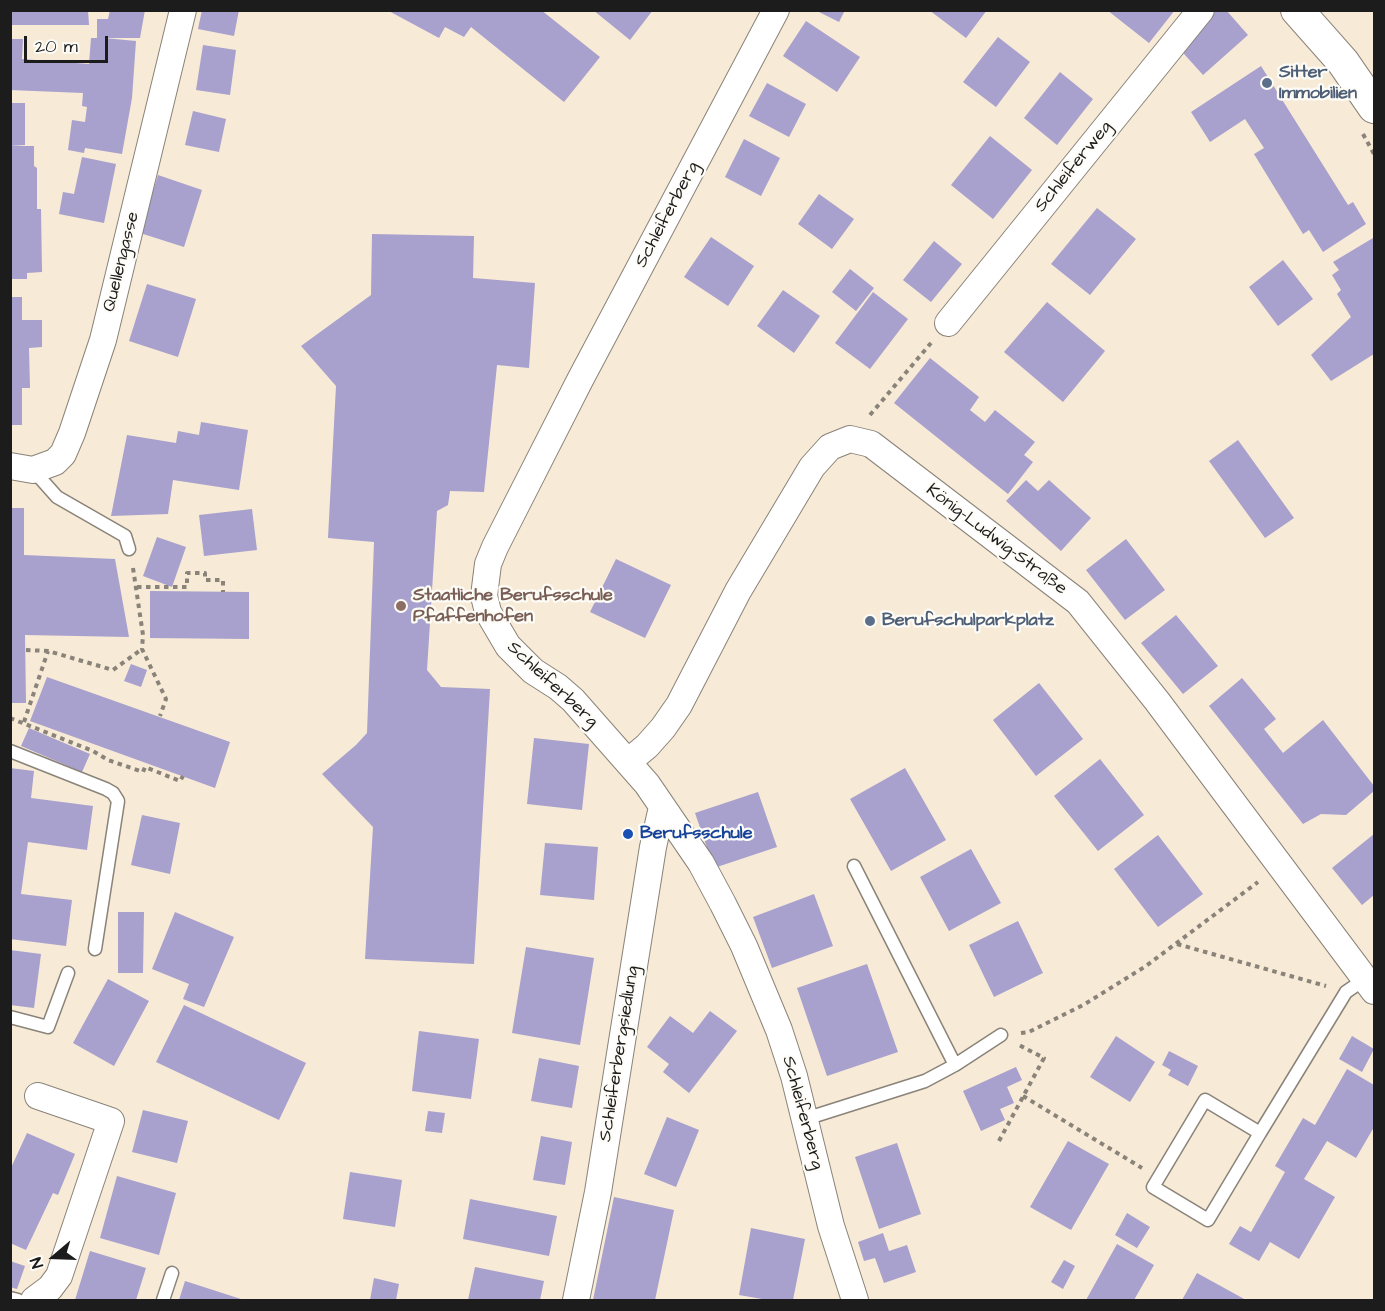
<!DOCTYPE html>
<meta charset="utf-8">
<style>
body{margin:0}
#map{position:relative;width:1385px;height:1311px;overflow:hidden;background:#f7ead6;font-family:"Architects Daughter",sans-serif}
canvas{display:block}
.frame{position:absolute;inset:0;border:12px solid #1c1c1c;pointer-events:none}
.north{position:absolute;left:24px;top:1227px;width:60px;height:60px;-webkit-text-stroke:4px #fdfcf7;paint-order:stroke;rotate:251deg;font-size:16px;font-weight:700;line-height:24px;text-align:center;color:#1c1c1c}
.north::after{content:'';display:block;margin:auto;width:21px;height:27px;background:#1c1c1c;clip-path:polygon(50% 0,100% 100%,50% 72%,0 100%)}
.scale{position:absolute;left:24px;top:36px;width:84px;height:27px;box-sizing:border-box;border:3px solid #1c1c1c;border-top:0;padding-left:8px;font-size:18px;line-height:21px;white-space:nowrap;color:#1c1c1c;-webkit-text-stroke:4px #fdfcf7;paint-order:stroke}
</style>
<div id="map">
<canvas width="1385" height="1311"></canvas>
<div class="frame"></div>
<div class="north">N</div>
<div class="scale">20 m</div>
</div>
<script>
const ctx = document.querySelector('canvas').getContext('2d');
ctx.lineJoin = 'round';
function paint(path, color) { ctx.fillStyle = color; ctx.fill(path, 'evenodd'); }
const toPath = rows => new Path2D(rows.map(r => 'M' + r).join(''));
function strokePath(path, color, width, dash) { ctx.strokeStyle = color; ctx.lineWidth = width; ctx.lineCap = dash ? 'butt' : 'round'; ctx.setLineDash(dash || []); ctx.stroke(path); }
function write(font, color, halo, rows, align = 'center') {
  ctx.font = font + ' "Architects Daughter",sans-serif'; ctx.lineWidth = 4.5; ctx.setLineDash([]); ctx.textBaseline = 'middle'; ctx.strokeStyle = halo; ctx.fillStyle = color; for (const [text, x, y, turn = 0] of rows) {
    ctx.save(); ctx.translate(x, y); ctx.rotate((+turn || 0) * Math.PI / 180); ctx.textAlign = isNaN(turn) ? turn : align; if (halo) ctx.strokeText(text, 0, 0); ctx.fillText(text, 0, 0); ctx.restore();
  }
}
paint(toPath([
 [88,10,89,25,10,25,10,11],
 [110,10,145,10,140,38,104,38,136,41,132,98,122,154,85,148,84,153,68,150,72,120,85,122,87,107,82,106,83,93,10,90,10,39,23,39,22,59,89,64,91,38,97,38,97,19,108,19],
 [202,10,239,10,234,36,198,29],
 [387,10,480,10,483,12,485,10,541,10,600,57,564,102,471,27,464,37,445,27,439,38],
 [593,10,653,10,630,40],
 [815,10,845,10,839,22],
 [929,10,987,10,966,38],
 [1107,10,1175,10,1149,43],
 [1215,10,1226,10,1248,35,1203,75,1176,45],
 [806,21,860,57,837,92,783,56],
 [998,37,1030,62,996,107,963,82],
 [203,45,236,50,230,95,196,90],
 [1261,66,1348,205,1353,202,1366,224,1323,252,1309,230,1303,234,1254,154,1264,148,1245,119,1210,142,1191,112],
 [1060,72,1093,99,1057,145,1024,118],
 [767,83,806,104,789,137,749,116],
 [10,103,25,103,25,145,10,146],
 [193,111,226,119,219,152,185,145],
 [990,136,1032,170,993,219,951,185],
 [744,139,780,158,761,196,725,177],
 [10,146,34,146,34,166,37,168,37,209,41,209,42,272,27,273,27,279,10,279],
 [82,157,116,164,104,223,59,214,63,192,74,194],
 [158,175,202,190,184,247,140,233],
 [819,194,854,219,832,249,798,224],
 [1097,208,1136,239,1090,295,1051,264],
 [372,234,474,236,473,278,535,283,529,368,497,365,484,492,450,491,448,505,437,511,427,670,441,687,490,689,474,964,365,959,373,827,322,774,356,745,367,733,374,542,328,538,336,386,301,346,371,295],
 [711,237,754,266,728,306,684,277],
 [1373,238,1374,354,1331,381,1311,355,1351,317,1337,294,1341,290,1332,275,1339,270,1333,262],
 [934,241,962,264,931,302,903,280],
 [1283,260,1313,299,1278,326,1249,287],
 [850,269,874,288,856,311,832,292],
 [147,284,196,299,178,357,129,341],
 [783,290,820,316,794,353,757,326],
 [873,292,908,319,870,369,835,343],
 [10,297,22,297,22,320,42,320,42,347,29,348,30,388,22,388,22,425,10,425],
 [1047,302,1105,351,1063,402,1004,352],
 [930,358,979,397,970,410,985,422,995,410,1035,442,1024,455,1033,462,1008,494,894,403],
 [201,422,248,430,239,490,173,480,168,514,111,516,127,435,176,443,178,431,199,435],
 [1238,440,1294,518,1265,538,1209,461],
 [1026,480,1038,491,1049,480,1091,518,1061,551,1006,501],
 [10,508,24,508,24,555,115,559,129,637,25,635,26,703,10,703],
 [252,509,257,550,204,556,199,515],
 [157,537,186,547,172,587,143,576],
 [1126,539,1165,590,1125,620,1086,570],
 [616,559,671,585,645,638,590,612],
 [150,591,249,592,249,639,150,638],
 [1176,615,1218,666,1183,694,1141,643],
 [131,664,147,670,141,687,124,681],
 [47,677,230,742,215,788,30,721],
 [1242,678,1276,719,1264,729,1283,753,1323,720,1374,786,1374,791,1346,815,1321,814,1303,824,1209,706],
 [1039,683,1083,739,1036,776,993,720],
 [29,728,90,754,82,772,21,746],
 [534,738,589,744,582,810,527,804],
 [1100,759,1144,815,1098,851,1054,796],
 [10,768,34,771,31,798,93,806,87,850,28,842,21,894,72,900,66,946,10,939],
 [905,768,946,840,891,871,850,799],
 [758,792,777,847,714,868,695,813],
 [142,815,180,823,170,874,131,865],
 [1374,834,1374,895,1362,905,1332,868],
 [1158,835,1203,894,1158,927,1114,869],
 [545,843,598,847,594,900,540,895],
 [971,849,1001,903,949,931,920,877],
 [814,894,833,946,772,968,753,917],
 [118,912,144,912,143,973,118,973],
 [175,912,234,937,204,1007,183,999,189,984,152,969],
 [1018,921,1043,973,994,997,969,945],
 [526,947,594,958,580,1045,512,1033],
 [10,950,41,954,34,1008,10,1005],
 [867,964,898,1052,827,1076,797,988],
 [108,979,149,1001,114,1066,73,1043],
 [184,1005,306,1063,279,1120,156,1062],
 [710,1011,737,1031,689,1093,663,1072,669,1064,647,1047,670,1016,693,1033],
 [419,1031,479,1039,471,1099,412,1091],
 [1116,1036,1155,1062,1130,1102,1090,1077],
 [1352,1036,1374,1049,1362,1072,1339,1059],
 [1169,1051,1198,1066,1188,1086,1168,1075,1171,1070,1162,1065],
 [539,1058,579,1066,572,1108,531,1101],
 [1016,1067,1022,1080,1007,1087,1014,1103,1000,1109,1005,1120,981,1131,963,1091],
 [1347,1069,1374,1085,1374,1127,1356,1158,1327,1141,1304,1179,1335,1197,1299,1259,1270,1242,1259,1261,1229,1244,1240,1226,1251,1232,1285,1172,1275,1166,1303,1118,1315,1125],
 [143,1110,188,1121,177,1163,132,1152],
 [428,1111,445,1113,442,1133,425,1131],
 [667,1117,699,1130,676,1187,644,1174],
 [27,1133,75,1154,58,1195,53,1193,26,1250,10,1243,10,1170],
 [541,1136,572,1142,565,1185,533,1180],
 [1068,1141,1109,1164,1071,1230,1030,1207],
 [897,1143,921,1214,879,1229,855,1157],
 [350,1172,402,1180,395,1227,343,1219],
 [117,1176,176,1193,159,1255,100,1238],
 [614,1197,674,1210,655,1300,593,1300],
 [470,1199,557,1216,549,1256,463,1239],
 [1127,1213,1150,1227,1137,1248,1115,1235],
 [751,1228,805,1239,793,1300,768,1300,739,1295],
 [883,1233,889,1251,907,1245,916,1272,884,1283,875,1258,864,1261,858,1242],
 [1117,1244,1154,1265,1134,1300,1086,1300],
 [90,1251,146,1268,136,1300,75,1300],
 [1064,1260,1075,1266,1063,1289,1051,1282],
 [10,1261,25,1266,17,1289,10,1287],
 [475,1267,544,1281,540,1300,468,1300],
 [1197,1273,1246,1300,1182,1300],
 [374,1278,399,1284,396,1300,370,1300],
 [185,1281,244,1300,179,1300]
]), '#a8a0cd');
const service = toPath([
 [33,470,57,497,125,536,129,549],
 [10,751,106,789,113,793,118,801,95,949],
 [10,1017,48,1027,68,973],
 [955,1065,1001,1035],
 [1205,1100,1260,1133,1208,1220,1153,1187,1205,1100],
 [805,1119,925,1081,955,1065,854,866],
 [1260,1133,1346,992,1365,979],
 [10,1298,18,1300],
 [163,1300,172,1273]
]);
const minor = toPath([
 [776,10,580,380,495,547,488,564,484,596,488,612,508,646,533,671,558,687,573,700,647,784,701,863,723,904,744,946,779,1030,794,1076,831,1226,855,1300],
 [948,323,1201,10],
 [10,466,33,470,55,462,63,454,72,433,103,340,183,10],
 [629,761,647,746,663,728,679,705,738,591,812,467,830,447,850,439,871,444,1078,602,1157,701,1374,991],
 [34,1300,50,1288,59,1276,111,1121,38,1096],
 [576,1300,598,1192,653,847,662,807]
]);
const tertiary = toPath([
 [1297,10,1343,62,1374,107]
]);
strokePath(service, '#8a8379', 15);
strokePath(minor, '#8a8379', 28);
strokePath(tertiary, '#8a8379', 34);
strokePath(toPath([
 [1363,134,1374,154],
 [870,415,931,343],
 [133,568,143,635,142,649,166,699,160,716],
 [137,587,187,587,187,573,205,573,205,580,223,580,223,592],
 [26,650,48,651,113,670,142,649],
 [10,718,93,751,108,760,143,772,145,767,180,781,183,776],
 [24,722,48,651],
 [1177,944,1326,986],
 [1021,1033,1029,1032,1085,1004,1146,966,1258,882],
 [1023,1096,1142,1168],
 [999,1141,1044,1058,1017,1044]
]), '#8a8379', 4, [4.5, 4.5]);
strokePath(service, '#fff', 12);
strokePath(minor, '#fff', 26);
strokePath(tertiary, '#fff', 32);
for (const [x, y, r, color] of [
 [1267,83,6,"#5c6f8a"],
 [401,606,6,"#8d6e63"],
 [870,621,6,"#5c6f8a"],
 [628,834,6,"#1a4fb4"]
]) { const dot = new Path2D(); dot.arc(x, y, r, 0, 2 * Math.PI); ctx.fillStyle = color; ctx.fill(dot); strokePath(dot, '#fdfcf7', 2); }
write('bold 18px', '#4e5e75', '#fdfcf7', [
 ["Sitter",1279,73],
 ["Immobilien",1279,94],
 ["Berufschulparkplatz",882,621]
], 'left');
write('18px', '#1c1c1c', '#fdfcf7', [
 ["Schleiferweg",1074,167,-51],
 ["Schleiferberg",668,215,-62],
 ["Quellengasse",122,262,-76],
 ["König-Ludwig-Straße",996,540,37],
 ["Schleiferberg",552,685,43],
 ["Schleiferbergsiedlung",620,1054,-81],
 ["Schleiferberg",802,1113,75]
]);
write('bold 18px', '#785e54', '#fdfcf7', [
 ["Staatliche Berufsschule",413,596],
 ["Pfaffenhofen",413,617]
], 'left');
write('bold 18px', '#164399', '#fdfcf7', [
 ["Berufsschule",640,834]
], 'left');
</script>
